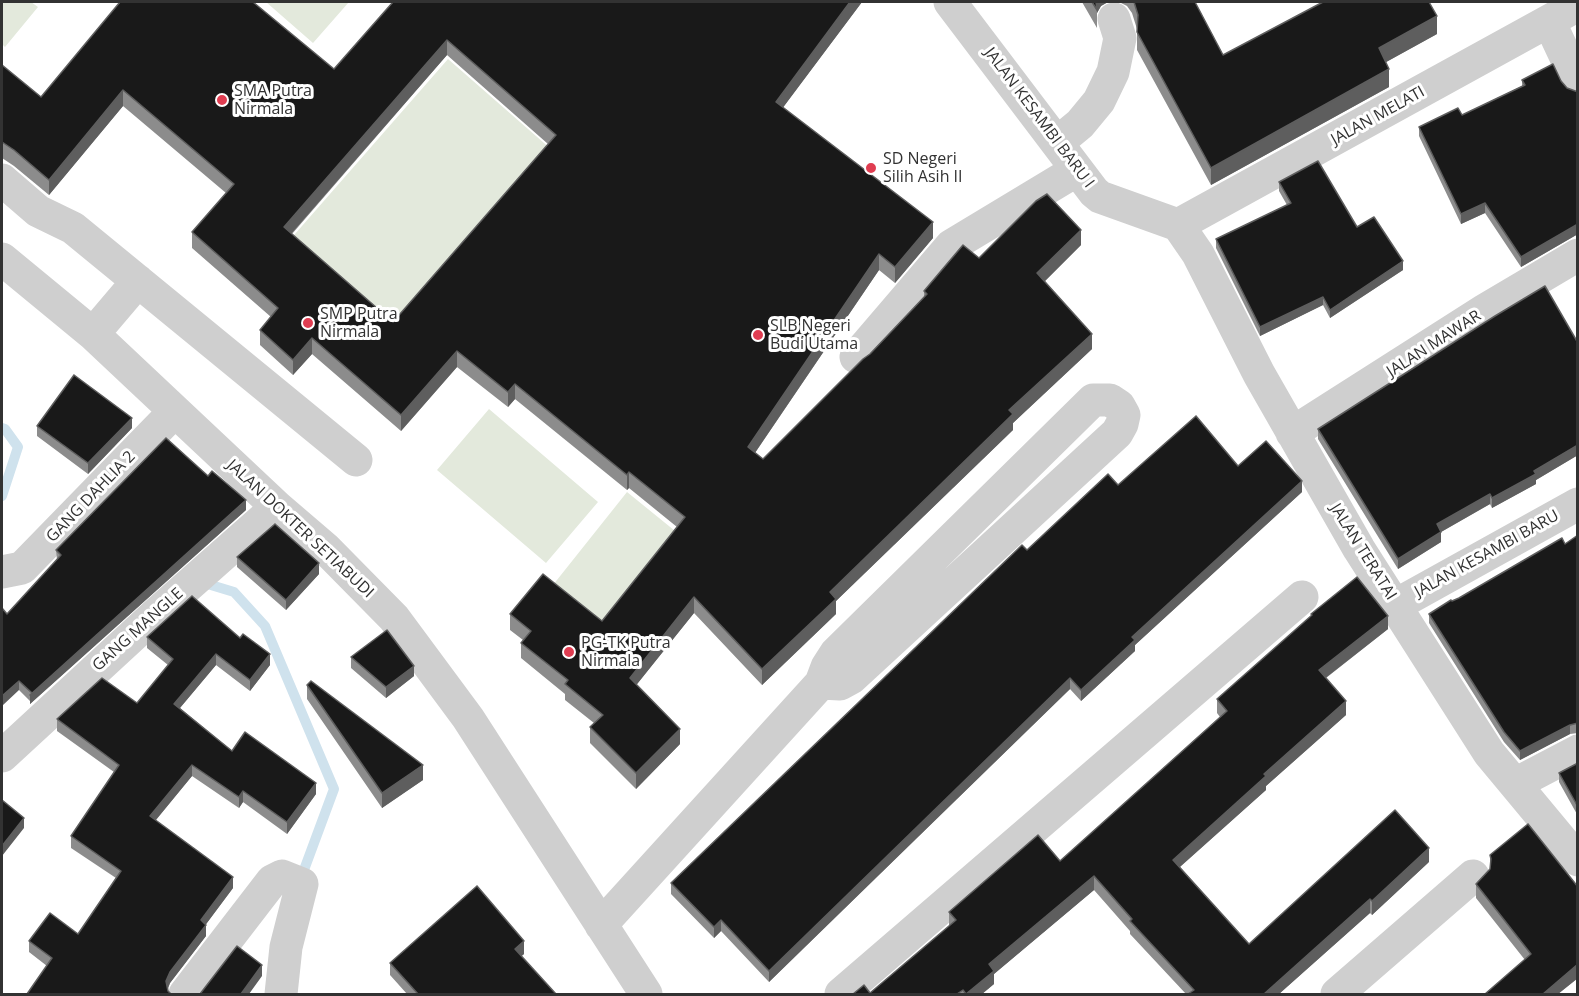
<!DOCTYPE html>
<style>
body{margin:0}
#map{position:relative;width:1579px;height:996px;overflow:hidden;background:#fff;font-family:"Open Sans",sans-serif}
canvas{display:block}
.frame{position:absolute;inset:0;border:3px solid #323232;pointer-events:none}
</style>
<div id="map">
<canvas width="1579" height="996"></canvas>
<div class="frame"></div>
</div>
<script>
const ctx = document.querySelector('canvas').getContext('2d');
ctx.lineJoin = 'round';
function paint(path, color) { ctx.fillStyle = color; ctx.fill(path, 'evenodd'); }
const toPath = rows => new Path2D(rows.map(r => 'M' + r).join(''));
function strokePath(path, color, width, dash) { ctx.strokeStyle = color; ctx.lineWidth = width; ctx.lineCap = dash ? 'butt' : 'round'; ctx.setLineDash(dash || []); ctx.stroke(path); }
function write(font, color, halo, rows, align = 'center') {
  ctx.font = font + ' "Open Sans",sans-serif'; ctx.lineWidth = 6; ctx.setLineDash([]); ctx.textBaseline = 'middle'; ctx.strokeStyle = halo; ctx.fillStyle = color; for (const [text, x, y, turn = 0] of rows) {
    ctx.save(); ctx.translate(x, y); ctx.rotate((+turn || 0) * Math.PI / 180); ctx.textAlign = isNaN(turn) ? turn : align; if (halo) ctx.strokeText(text, 0, 0); ctx.fillText(text, 0, 0); ctx.restore();
  }
}
paint(toPath([
 [2,2,31,2,38,7,5,47,2,44],
 [266,2,349,2,313,43],
 [448,59,552,150,393,334,288,242],
 [489,409,598,502,546,563,437,470],
 [627,492,680,535,602,632,549,590]
]), '#e3e9dc');
strokePath(toPath([
 [2,428,5,429,18,447,2,496],
 [201,582,234,592,265,626,334,789,301,878]
]), '#cfe2ed', 10);
strokePath(toPath([
 [950,2,1094,192,1100,197,1178,225],
 [1549,21,1578,83],
 [1057,143,1080,124,1099,101,1113,72,1120,38,1114,19],
 [2,180,38,211,73,228,356,460],
 [1178,225,1198,254,1259,374,1359,549,1489,753,1578,860],
 [1178,225,1578,5],
 [2,259,93,334,277,507,326,549,394,618,468,718,646,994],
 [93,334,138,281],
 [856,357,951,246,1077,170],
 [1292,433,1485,310,1578,255],
 [2,572,22,568,175,411],
 [1396,605,1578,504],
 [2,756,155,615,277,507],
 [1515,784,1578,751],
 [601,925,821,683,827,667,836,653,1093,400,1110,400,1119,406,1124,415,1122,424,1117,433,851,678,840,684,821,683],
 [185,994,272,881,282,876,302,884,286,947,281,994],
 [841,994,1302,597],
 [1337,994,1473,876]
]), '#cfcfcf', 33);
paint(toPath([
 [393,2,862,2,783,107,933,238,895,283,879,270,755,453,763,459,870,354,924,297,924,291,979,258,1081,245,1045,281,1092,349,1013,423,1013,430,836,601,836,614,762,685,694,613,636,685,680,744,636,789,590,743,590,727,594,723,565,700,565,694,521,658,521,643,523,640,510,630,510,614,602,621,677,527,629,488,627,490,515,399,508,407,457,367,401,431,312,354,293,375,260,345,260,330,271,317,192,248,192,232,226,193,123,106,49,195,14,166,2,158,2,65,41,97,334,69],
 [447,55,548,144,393,322,292,234],
 [1082,2,1108,2,1101,6,1097,13,1097,28],
 [1119,2,1195,2,1223,55,1437,34,1386,62,1389,87,1211,185,1137,50,1137,29,1132,13,1127,6],
 [1522,80,1561,81,1567,88,1578,92,1578,234,1521,267,1485,213,1461,224,1419,136,1419,127,1462,115,1522,86],
 [1279,182,1357,227,1403,270,1330,318,1323,305,1260,336,1216,248,1216,239,1287,205,1279,191],
 [1578,343,1578,455,1536,480,1536,484,1492,508,1490,504,1441,532,1441,542,1398,569,1318,439,1318,429],
 [37,426,132,428,88,474,37,436],
 [1238,466,1302,492,1135,645,1135,651,1081,701,1070,689,769,982,721,931,714,938,671,894,671,883,1027,550,1118,485],
 [246,510,30,704,30,701,19,690,7,614,57,560,56,550],
 [1578,535,1578,733,1570,734,1520,760,1504,742,1429,623,1429,614,1565,544],
 [237,557,319,574,286,610,237,567],
 [1311,614,1388,629,1326,678,1346,715,1266,786,1266,790,1180,867,1249,944,1429,862,1372,915,1370,913,1279,994,1186,994,1130,934,1130,931,1094,890,994,974,994,984,982,994,853,994,870,993,949,926,949,912,1060,861,1220,717,1217,713,1217,699,1311,617],
 [147,637,270,665,250,691,216,665,180,708,232,751,316,794,287,834,243,802,239,808,192,776,156,820,233,888,206,924,206,936,170,983,168,989,47,966,29,952,29,941,78,934,116,878,71,848,71,836,114,772,57,731,57,719,137,703,168,665,147,648],
 [351,657,414,676,386,698,351,668],
 [307,685,423,780,382,808,307,699],
 [1578,763,1578,816,1559,782,1559,773],
 [1490,855,1578,887,1578,978,1558,994,1485,994,1525,960,1476,898,1476,884,1490,869],
 [524,954,521,956,556,994,407,994,390,975,390,963]
]), '#8c8c8c');
paint(toPath([
 [850,2,862,2,776,117,776,102],
 [1096,2,1108,2,1101,6,1097,13],
 [1437,16,1437,34,1379,66,1379,48],
 [447,40,447,55,284,242,284,227],
 [1389,69,1389,87,1211,185,1211,168],
 [123,90,123,106,49,195,49,180],
 [1485,203,1485,213,1461,224,1461,214],
 [933,222,933,238,895,283,895,267],
 [1578,224,1578,234,1521,267,1521,257],
 [1081,230,1081,245,1037,289,1037,273],
 [879,254,879,270,748,463,748,447],
 [1403,261,1403,270,1330,318,1330,310],
 [1323,297,1323,305,1260,336,1260,327],
 [1092,334,1092,349,1013,423,1013,430,836,601,836,614,762,685,762,669,830,592,1009,410],
 [312,338,312,354,293,375,293,360],
 [457,351,457,367,401,431,401,415],
 [515,384,515,399,508,407,508,392],
 [132,418,132,428,88,474,88,463],
 [1578,445,1578,455,1536,480,1536,484,1492,508,1492,498,1534,471],
 [629,472,629,488,627,490,627,475],
 [1302,481,1302,492,1135,645,1135,651,1081,701,1081,690,1132,637],
 [1490,494,1490,504,1441,532,1441,542,1398,569,1398,559,1437,524],
 [246,500,246,510,30,704,30,695],
 [319,563,319,574,286,610,286,600],
 [694,597,694,613,630,693,630,678],
 [1388,616,1388,629,1319,683,1319,670],
 [216,654,216,665,174,715,174,704],
 [270,654,270,665,250,691,250,680],
 [414,666,414,676,386,698,386,687],
 [1070,678,1070,689,769,982,769,971],
 [19,681,19,690,2,706,2,696],
 [1346,701,1346,715,1266,786,1266,790,1173,873,1173,860,1264,774],
 [1570,725,1570,734,1520,760,1520,751],
 [680,729,680,744,636,789,636,773],
 [192,765,192,776,150,827,150,816],
 [423,765,423,780,382,808,382,793],
 [316,783,316,794,287,834,287,822],
 [243,791,243,802,239,808,239,797],
 [24,818,24,828,2,856,2,846],
 [1429,848,1429,862,1372,915,1372,901],
 [1094,876,1094,890,994,974,994,984,982,994,966,994,989,964],
 [233,877,233,888,201,931,201,920],
 [1370,899,1370,913,1279,994,1264,994],
 [721,920,721,931,714,938,714,927],
 [206,925,206,936,170,983,166,992,166,981,170,972],
 [524,941,524,954,515,962,515,949],
 [1578,964,1578,978,1558,994,1543,994],
 [262,965,262,976,249,994,241,994]
]), '#5e5e5e');
const building = toPath([
 [120,2,253,2,334,69,393,2,850,2,776,102,933,222,895,267,879,254,748,447,763,459,863,359,870,354,927,294,924,291,963,245,979,258,1036,201,1047,194,1081,230,1037,273,1092,334,1009,410,1013,414,830,592,836,599,762,669,694,597,630,678,680,729,636,773,590,727,603,715,565,684,568,680,521,643,531,631,510,614,543,574,602,621,685,517,629,472,627,475,515,384,508,392,457,351,401,415,312,338,293,360,260,330,278,308,192,232,234,184,123,90,49,180,14,150,2,142,2,65,41,97,120,2],
 [447,40,556,135,393,322,284,227,447,40],
 [1092,2,1096,2,1097,10,1092,2],
 [1134,2,1195,2,1223,55,1323,2,1429,2,1437,16,1379,48,1389,69,1211,168,1137,32,1138,15,1134,2],
 [1553,64,1561,81,1567,88,1578,92,1578,224,1521,257,1485,203,1461,214,1419,127,1458,108,1462,115,1525,85,1522,80,1553,64],
 [1318,161,1357,227,1374,217,1403,261,1330,310,1323,297,1260,327,1216,239,1291,203,1279,182,1318,161],
 [1545,286,1578,343,1578,445,1534,471,1536,474,1492,498,1490,494,1437,524,1441,532,1398,559,1318,429,1495,316,1545,286],
 [74,375,132,418,88,463,37,426,74,375],
 [1196,416,1238,466,1266,441,1302,481,1132,637,1135,640,1081,690,1070,678,769,971,721,920,714,927,671,883,1022,545,1027,550,1108,474,1118,485,1196,416],
 [166,438,208,476,212,471,246,500,30,695,32,693,19,681,2,696,2,608,7,614,61,555,56,550,166,438],
 [275,524,319,563,286,600,237,557,275,524],
 [1578,535,1578,723,1570,725,1520,751,1504,732,1429,614,1451,600,1452,601,1459,598,1562,538,1565,544,1578,535],
 [1357,577,1388,616,1319,670,1346,701,1264,774,1266,776,1173,860,1249,944,1395,810,1429,848,1372,901,1370,899,1264,994,1188,994,1194,990,1130,921,1132,919,1094,876,989,964,994,971,966,994,963,990,957,994,853,994,864,985,870,993,956,920,949,912,1038,835,1060,861,1227,711,1217,699,1312,615,1311,614,1357,577],
 [192,596,240,638,243,634,270,654,250,680,216,654,174,704,232,751,245,732,316,783,287,822,243,791,239,797,192,765,150,816,233,877,201,920,206,925,170,972,166,981,168,991,171,994,27,994,52,958,29,941,50,913,78,934,121,871,71,836,119,765,57,719,102,678,137,703,173,659,147,637,192,596],
 [387,630,414,666,386,687,351,657,387,630],
 [311,681,423,765,382,793,307,685,311,681],
 [1578,763,1578,807,1559,773,1578,763],
 [2,800,24,818,2,846,2,800],
 [1528,824,1578,887,1578,964,1543,994,1485,994,1531,954,1476,884,1490,869,1491,859,1490,855,1528,824],
 [477,886,524,941,515,949,556,994,418,994,390,963,477,886],
 [237,946,262,965,241,994,200,994,237,946]
]);
paint(building, '#191919');
strokePath(building, '#5e5e5e', 1.5);
for (const [x, y, r, color] of [
 [222,100,6,"#e03d51"],
 [871,168,6,"#e03d51"],
 [308,323,6,"#e03d51"],
 [758,335,6,"#e03d51"],
 [569,652,6,"#e03d51"]
]) { const dot = new Path2D(); dot.arc(x, y, r, 0, 2 * Math.PI); ctx.fillStyle = color; ctx.fill(dot); strokePath(dot, '#fff', 2); }
write('16px', '#323232', '#fff', [
 ["SMA Putra",234,91],
 ["Nirmala",234,109],
 ["SD Negeri",883,159],
 ["Silih Asih II",883,177],
 ["SMP Putra",320,314],
 ["Nirmala",320,332],
 ["SLB Negeri",770,326],
 ["Budi Utama",770,344],
 ["PG-TK Putra",581,643],
 ["Nirmala",581,661]
], 'left');
write('16px', '#323232', '#fff', [
 ["JALAN MELATI",1378,116,-29],
 ["JALAN KESAMBI BARU I",1039,118,53],
 ["JALAN MAWAR",1434,344,-33],
 ["GANG DAHLIA 2",91,497,-46],
 ["JALAN DOKTER SETIABUDI",300,529,43],
 ["JALAN TERATAI",1363,552,58],
 ["JALAN KESAMBI BARU",1487,554,-29],
 ["GANG MANGLE",138,630,-42]
]);
</script>
